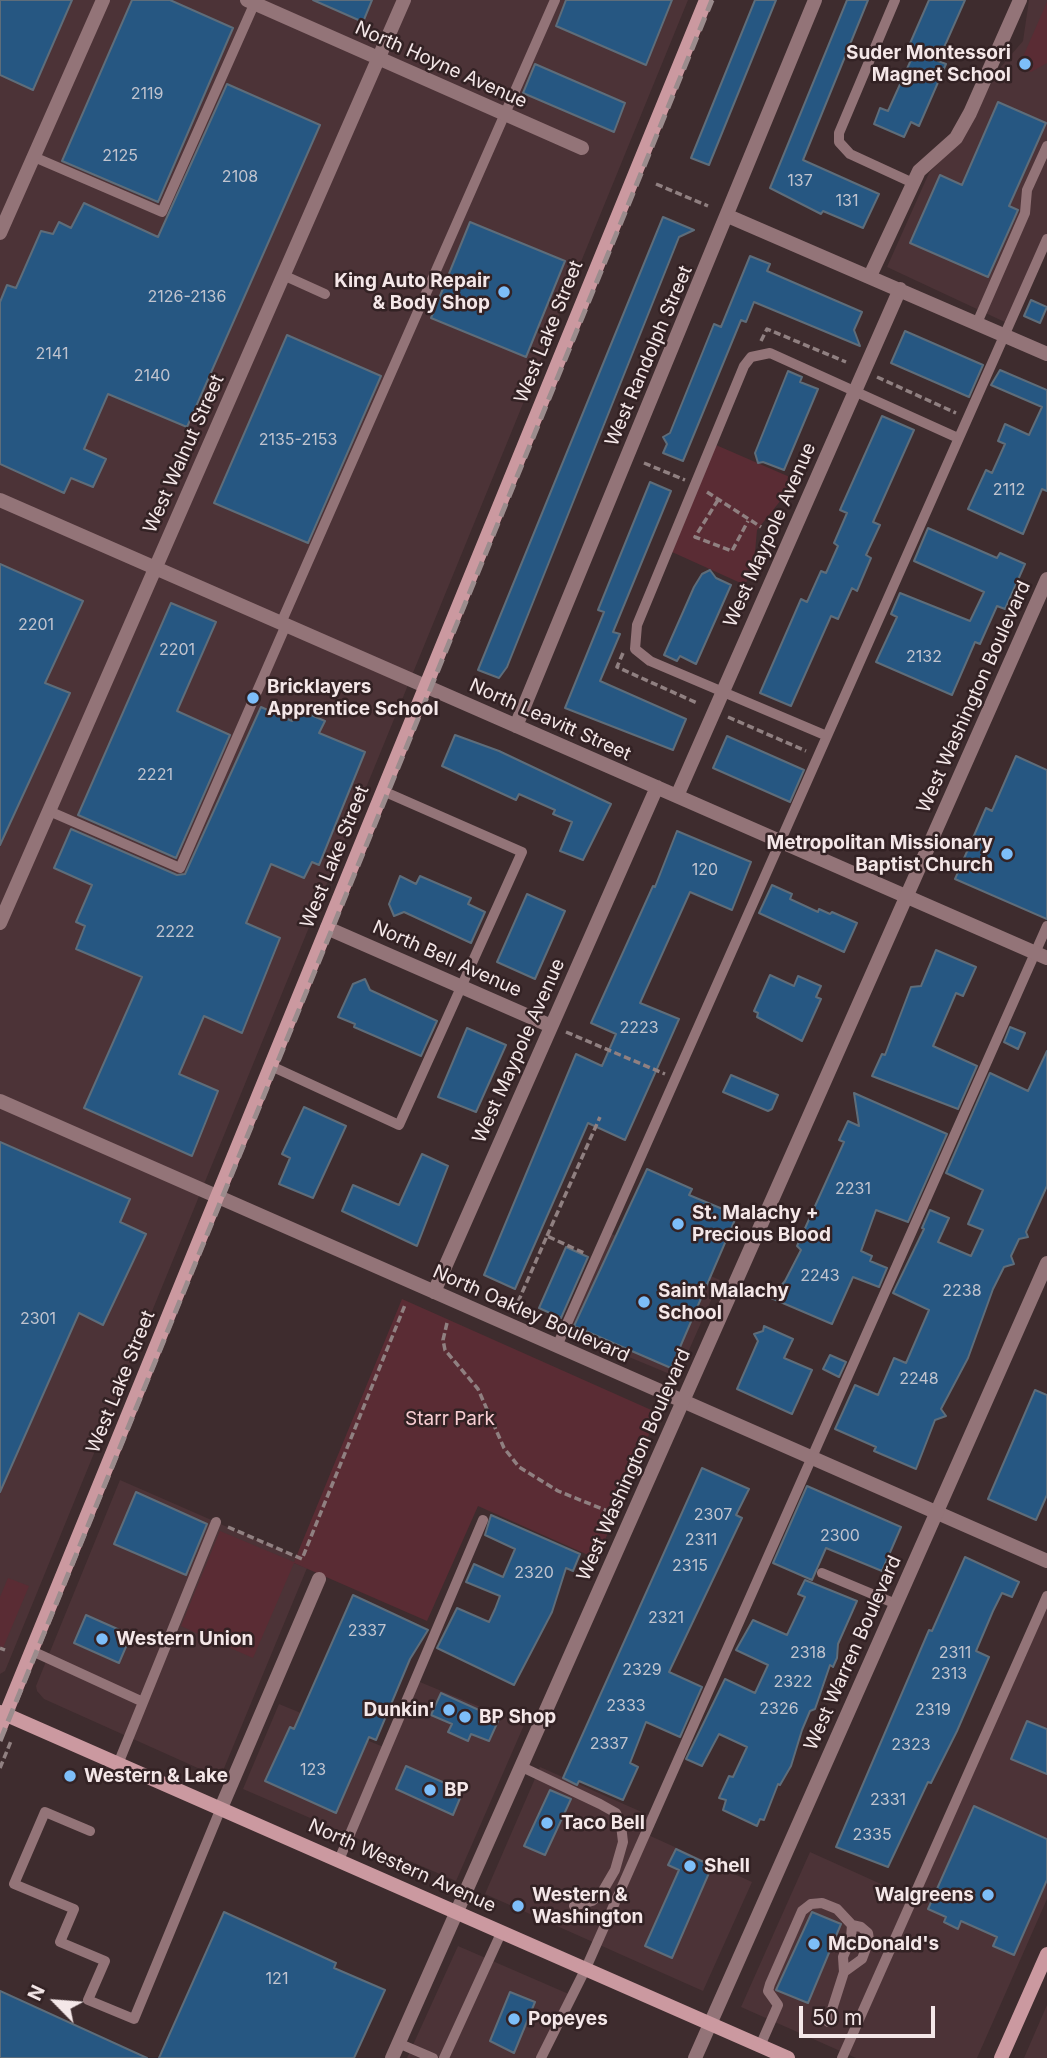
<!DOCTYPE html>
<style>
body{margin:0}
#map{position:relative;width:1047px;height:2058px;overflow:hidden;background:#3e2c2e;font-family:Inter,sans-serif}
canvas{display:block}
.north{position:absolute;left:21px;top:1967px;width:70px;height:70px;-webkit-text-stroke:5px #332224;paint-order:stroke;rotate:295deg;font-size:19px;font-weight:700;line-height:28px;text-align:center;color:#f4e7e8}
.north::after{content:'';display:block;margin:auto;width:24px;height:32px;background:#f4e7e8;clip-path:polygon(50% 0,100% 100%,50% 72%,0 100%)}
.scale{position:absolute;left:799px;top:2006px;width:136px;height:32px;box-sizing:border-box;border:4px solid #f4e7e8;border-top:0;padding-left:9px;font-size:21px;line-height:24px;white-space:nowrap;color:#f4e7e8;-webkit-text-stroke:5px #332224;paint-order:stroke}
</style>
<div id="map">
<canvas width="1047" height="2058"></canvas>
<div class="north">N</div>
<div class="scale">50 m</div>
</div>
<script>
const ctx = document.querySelector('canvas').getContext('2d');
ctx.lineJoin = 'round';
function paint(path, color) { ctx.fillStyle = color; ctx.fill(path, 'evenodd'); }
const toPath = rows => new Path2D(rows.map(r => 'M' + r).join(''));
function strokePath(path, color, width, dash) { ctx.strokeStyle = color; ctx.lineWidth = width; ctx.lineCap = dash ? 'butt' : 'round'; ctx.setLineDash(dash || []); ctx.stroke(path); }
function write(font, color, halo, rows, align = 'center') {
  ctx.font = font + ' Inter,sans-serif'; ctx.lineWidth = 5; ctx.setLineDash([]); ctx.textBaseline = 'middle'; ctx.strokeStyle = halo; ctx.fillStyle = color; for (const [text, x, y, turn = 0] of rows) {
    ctx.save(); ctx.translate(x, y); ctx.rotate((+turn || 0) * Math.PI / 180); ctx.textAlign = isNaN(turn) ? turn : align; if (halo) ctx.strokeText(text, 0, 0); ctx.fillText(text, 0, 0); ctx.restore();
  }
}
paint(toPath([
 [0,0,688,0,5,1671,0,1674],
 [1029,0,1047,0,1047,239,1009,324,887,267,929,173,963,137,999,69,1023,41],
 [607,1232,720,1280,677,1377,564,1330],
 [120,1480,296,1557,294,1563,307,1568,220,1778,44,1699,37,1691,36,1686],
 [1047,1596,1047,1899,977,2058,856,2058,741,2007,810,1852,912,1898],
 [415,1680,524,1725,456,1881,243,1789,279,1704,386,1748],
 [540,1767,653,1817,646,1834,752,1882,703,1991,485,1894],
 [458,1946,571,1995,541,2058,407,2058],
 [1047,2005,1047,2058,1024,2058]
]), '#4c3337');
paint(toPath([
 [1047,2,1047,63,1031,72,1019,66],
 [716,445,792,478,781,500,757,530,754,564,745,585,672,552],
 [402,1299,658,1413,597,1559,478,1506,427,1621,294,1563,253,1658,181,1626,220,1531,294,1562],
 [8,1578,29,1586,3,1648,0,1646,0,1597]
]), '#5a2c34');
const building = toPath([
 [0,0,72,0,33,90,0,75,0,0],
 [132,0,170,0,233,28,158,202,62,161,132,0],
 [313,0,372,0,363,22,313,0],
 [566,0,672,0,646,65,556,26,566,0],
 [755,0,776,0,709,165,691,158,755,0],
 [847,0,868,0,803,160,879,194,863,228,823,211,821,214,770,188,847,0],
 [929,0,965,0,938,61,946,64,919,126,911,122,904,137,874,124,880,108,888,111,915,51,908,48,929,0],
 [535,64,625,103,614,132,523,93,535,64],
 [227,84,320,125,187,427,108,394,84,449,106,459,93,487,71,478,64,493,0,464,0,302,7,285,16,288,41,231,53,234,59,222,71,228,84,203,158,237,227,84],
 [998,102,1046,123,1009,206,1018,210,988,277,910,243,940,175,962,185,998,102],
 [663,217,694,230,679,237,507,667,499,678,478,670,663,217],
 [470,222,565,261,526,357,431,318,470,222],
 [750,256,770,264,767,271,862,312,854,330,860,346,754,302,746,322,741,320,683,461,663,453,667,444,663,437,670,433,714,324,721,327,750,256],
 [1031,300,1047,307,1040,323,1024,316,1031,300],
 [905,331,983,365,969,397,891,363,905,331],
 [287,335,381,376,308,543,214,503,287,335],
 [1000,370,1047,390,1047,491,1042,489,1023,534,968,509,986,470,992,473,1005,444,998,441,1005,424,1029,435,1042,407,991,385,1000,370],
 [788,371,802,377,800,382,818,389,784,470,763,462,758,463,755,453,788,371],
 [882,416,914,430,873,522,880,525,866,555,871,558,857,591,852,588,838,619,831,616,791,706,760,693,801,599,807,602,821,571,826,573,838,546,834,543,847,513,840,510,882,416],
 [650,482,671,491,613,632,620,634,600,681,686,719,673,750,565,708,604,612,598,610,650,482],
 [928,528,997,558,1000,553,1025,564,1005,609,997,606,980,644,975,642,952,695,876,662,897,617,891,614,900,593,970,621,984,592,914,561,928,528],
 [0,564,83,601,45,683,70,693,0,845,0,564],
 [710,570,716,578,731,585,696,664,680,656,677,661,664,655,694,587,702,574,710,570],
 [171,603,216,622,177,711,230,735,176,858,78,815,171,603],
 [261,707,292,721,297,709,325,721,319,733,365,752,319,865,312,862,304,878,271,864,246,923,280,938,242,1033,204,1016,179,1074,218,1091,192,1156,84,1108,142,977,76,949,85,926,76,922,92,885,54,868,71,829,177,875,185,874,261,707],
 [455,735,499,751,611,804,583,860,560,851,572,822,553,814,555,810,519,794,516,800,442,766,455,735],
 [727,736,804,770,790,802,713,768,727,736],
 [1016,756,1047,770,1047,919,955,879,986,808,992,811,1016,756],
 [677,831,751,862,732,910,690,892,640,1003,679,1019,660,1062,625,1140,588,1123,515,1289,484,1275,576,1054,602,1066,616,1034,591,1023,653,886,655,887,677,831],
 [400,876,416,884,420,876,471,898,468,904,485,912,471,943,404,912,394,916,389,904,400,876],
 [772,885,792,894,790,899,818,912,819,909,830,914,832,912,857,923,844,952,759,913,772,885],
 [527,894,565,911,535,979,497,962,527,894],
 [936,950,976,967,963,996,956,993,933,1046,977,1066,958,1109,872,1076,882,1054,885,1055,911,987,921,986,936,950],
 [770,975,794,986,798,976,821,986,816,997,821,999,802,1041,757,1017,758,1013,754,1011,770,975],
 [365,979,370,990,437,1021,421,1056,354,1027,355,1024,338,1017,353,984,365,979],
 [1010,1027,1025,1033,1018,1049,1004,1042,1010,1027],
 [467,1028,506,1045,476,1112,438,1097,467,1028],
 [1047,1051,1047,1186,1026,1232,1028,1237,1019,1239,1011,1256,1014,1264,1004,1267,993,1289,968,1358,941,1409,946,1416,935,1420,916,1469,874,1451,876,1447,835,1429,855,1385,878,1395,894,1358,906,1363,929,1310,893,1293,924,1229,922,1228,930,1210,949,1218,938,1242,971,1256,983,1230,968,1224,983,1190,946,1173,990,1073,1028,1091,1047,1051],
 [731,1075,778,1095,772,1109,768,1111,723,1092,731,1075],
 [854,1093,947,1134,908,1222,876,1210,861,1251,872,1256,870,1261,887,1268,879,1287,853,1277,832,1324,771,1298,785,1281,801,1250,797,1246,844,1142,839,1140,848,1121,859,1126,854,1093],
 [304,1107,346,1126,313,1198,279,1184,290,1158,282,1154,304,1107],
 [0,1142,130,1199,120,1222,146,1234,103,1325,79,1313,0,1492,0,1142],
 [422,1154,448,1166,417,1246,342,1211,353,1185,399,1205,422,1154],
 [647,1169,692,1189,689,1195,737,1215,671,1368,574,1326,647,1169],
 [566,1247,588,1257,561,1318,539,1308,566,1247],
 [764,1326,793,1339,784,1358,812,1370,792,1414,737,1389,758,1341,754,1334,763,1331,764,1326],
 [830,1355,846,1362,839,1377,823,1369,830,1355],
 [1035,1390,1047,1395,1047,1495,1036,1520,988,1499,1035,1390],
 [702,1468,749,1489,736,1515,742,1518,669,1672,702,1687,680,1737,646,1722,630,1763,638,1767,623,1800,579,1781,577,1785,563,1778,702,1468],
 [807,1486,901,1527,882,1571,826,1548,812,1580,773,1563,807,1486],
 [136,1492,207,1524,186,1575,114,1544,136,1492],
 [491,1515,580,1554,573,1571,566,1568,552,1612,514,1685,437,1648,457,1608,489,1622,495,1609,500,1596,466,1582,474,1564,503,1577,515,1549,485,1535,491,1515],
 [965,1557,1019,1582,1012,1597,1002,1593,993,1611,976,1651,989,1657,957,1731,931,1783,928,1782,888,1867,836,1847,929,1630,932,1631,965,1557],
 [805,1580,857,1601,838,1644,837,1658,833,1667,830,1665,815,1709,810,1711,802,1730,791,1766,780,1785,778,1784,764,1820,760,1819,757,1826,723,1810,726,1800,719,1798,729,1776,733,1777,747,1747,719,1734,702,1766,686,1759,725,1679,755,1693,768,1665,736,1650,753,1620,787,1635,805,1597,798,1594,805,1580],
 [353,1595,428,1630,410,1659,376,1740,369,1737,336,1813,265,1781,290,1727,294,1729,353,1595],
 [86,1615,131,1635,119,1663,74,1643,86,1615],
 [441,1693,499,1719,489,1741,471,1734,468,1741,448,1732,452,1724,431,1715,441,1693],
 [1027,1721,1047,1729,1047,1774,1011,1759,1027,1721],
 [406,1766,463,1791,453,1815,396,1789,406,1766],
 [550,1790,571,1799,545,1855,524,1846,550,1790],
 [974,1806,1047,1839,1047,1880,1014,1955,993,1946,997,1937,961,1921,958,1929,944,1922,946,1917,928,1909,974,1806],
 [676,1849,712,1866,672,1958,645,1946,679,1870,668,1865,676,1849],
 [224,1912,336,1963,334,1968,385,1990,354,2058,159,2058,224,1912],
 [812,1912,841,1924,808,2003,776,1990,812,1912],
 [0,1991,147,2058,0,2058,0,1991],
 [510,1992,535,2002,514,2053,490,2041,510,1992]
]);
paint(building, '#265782');
strokePath(building, '#5e6d7a', 2);
strokePath(toPath([
 [656,184,708,206],
 [761,341,767,329,846,362],
 [877,377,956,413],
 [644,463,685,480],
 [707,492,761,527],
 [718,500,695,537,732,551,748,521],
 [623,653,617,667,697,703],
 [728,717,806,751],
 [566,1032,665,1074],
 [547,1236,600,1117],
 [518,1302,547,1236,584,1253],
 [447,1323,443,1340,445,1350,478,1389,504,1448,519,1467,558,1491,610,1512],
 [228,1527,302,1559,405,1305],
 [0,1648,5,1650],
 [0,1768,11,1741]
]), '#908081', 3.5, [7, 3.5]);
strokePath(toPath([
 [895,0,839,133,839,142,850,154,913,183],
 [34,157,162,212,256,0],
 [283,275,325,294],
 [977,323,1025,213,1027,190,1047,146],
 [281,623,555,0],
 [827,736,650,661,635,649,637,625,744,366,751,357,770,353,958,438],
 [49,811,180,868,286,625],
 [271,1066,399,1125,522,852,383,791],
 [557,1346,1047,239],
 [822,1573,896,1604],
 [32,1651,143,1702],
 [118,1764,216,1522],
 [522,1767,600,1804,616,1813,621,1825,623,1842,615,1870,601,1894,592,1901,574,1906],
 [90,1831,45,1812,14,1884,74,1909,60,1942,105,1961,88,2000,134,2019,221,1808],
 [339,1860,483,1520],
 [844,1972,862,1959,869,1940,868,1933,861,1927,852,1925],
 [398,2043,433,2058],
 [760,2046,778,2005,768,1991,770,1984,802,1911,811,1904,822,1903,837,1909,852,1925,851,1938,843,1957,844,1972,828,2022],
 [444,2058,502,1931],
 [541,2058,586,1968,1047,926],
 [842,2058,1047,1596]
]), '#937478', 10);
strokePath(toPath([
 [247,0,582,148],
 [728,216,1047,354],
 [0,233,103,0],
 [870,276,919,171,956,138,970,113,1020,0],
 [0,500,1047,958],
 [516,726,815,0],
 [677,796,900,289],
 [0,923,404,0],
 [327,928,551,1026],
 [0,1101,1047,1561],
 [434,1292,657,787],
 [221,1808,319,1579]
]), '#937478', 14);
strokePath(toPath([
 [392,2058,1047,579],
 [695,2058,1047,1263]
]), '#937478', 14);
strokePath(toPath([
 [0,1712,788,2058],
 [0,1728,706,0],
 [1001,2058,1047,1954]
]), '#cb99a0', 14);
strokePath(toPath([
 [0,1741,712,0]
]), '#9b8c8d', 5, [14, 7]);
for (const [x, y, r, color] of [
 [1025,64,7,"#7dbef9"],
 [504,292,7,"#7dbef9"],
 [253,698,7,"#7dbef9"],
 [1007,854,7,"#7dbef9"],
 [678,1224,7,"#7dbef9"],
 [644,1302,7,"#7dbef9"],
 [102,1639,7,"#7dbef9"],
 [449,1710,7,"#7dbef9"],
 [465,1717,7,"#7dbef9"],
 [70,1776,7,"#7dbef9"],
 [430,1790,7,"#7dbef9"],
 [547,1823,7,"#7dbef9"],
 [690,1866,7,"#7dbef9"],
 [988,1895,7,"#7dbef9"],
 [518,1906,7,"#7dbef9"],
 [814,1944,7,"#7dbef9"],
 [514,2019,7,"#7dbef9"]
]) { const dot = new Path2D(); dot.arc(x, y, r, 0, 2 * Math.PI); ctx.fillStyle = color; ctx.fill(dot); strokePath(dot, '#332224', 2.5); }
write('16px', '#c0c3ce', null, [
 ["2119",147,94],
 ["2125",120,156],
 ["2108",240,177],
 ["137",800,181],
 ["131",847,201],
 ["2126-2136",187,297],
 ["2141",52,354],
 ["2140",152,376],
 ["2135-2153",298,440],
 ["2112",1009,490],
 ["2201",36,625],
 ["2201",177,650],
 ["2132",924,657],
 ["2221",155,775],
 ["120",705,870],
 ["2222",175,932],
 ["2223",639,1028],
 ["2231",853,1189],
 ["2243",820,1276],
 ["2238",962,1291],
 ["2301",38,1319],
 ["2248",919,1379],
 ["2307",713,1515],
 ["2300",840,1536],
 ["2311",701,1540],
 ["2315",690,1566],
 ["2320",534,1573],
 ["2321",666,1618],
 ["2337",367,1631],
 ["2318",808,1653],
 ["2311",955,1653],
 ["2329",642,1670],
 ["2313",949,1674],
 ["2322",793,1682],
 ["2333",626,1706],
 ["2326",779,1709],
 ["2319",933,1710],
 ["2337",609,1744],
 ["2323",911,1745],
 ["123",313,1770],
 ["2331",888,1800],
 ["2335",872,1835],
 ["121",277,1979]
]);
write('bold 19px', '#f4e7e8', '#332224', [
 ["Suder Montessori",1011,53,"right"],
 ["Magnet School",1011,75,"right"],
 ["King Auto Repair",490,281,"right"],
 ["& Body Shop",490,303,"right"],
 ["Bricklayers",267,687],
 ["Apprentice School",267,709],
 ["Metropolitan Missionary",993,843,"right"],
 ["Baptist Church",993,865,"right"],
 ["St. Malachy +",692,1213],
 ["Precious Blood",692,1235],
 ["Saint Malachy",658,1291],
 ["School",658,1313],
 ["Western Union",116,1639],
 ["Dunkin'",435,1710,"right"],
 ["BP Shop",479,1717],
 ["Western & Lake",84,1776],
 ["BP",444,1790],
 ["Taco Bell",561,1823],
 ["Shell",704,1866],
 ["Western &",532,1895],
 ["Washington",532,1917],
 ["Walgreens",974,1895,"right"],
 ["McDonald's",828,1944],
 ["Popeyes",528,2019]
], 'left');
write('19px', '#f4e7e8', '#332224', [
 ["North Hoyne Avenue",441,65,24],
 ["West Lake Street",549,332,-68],
 ["West Randolph Street",649,356,-67],
 ["West Walnut Street",184,454,-66],
 ["West Maypole Avenue",770,535,-66],
 ["West Washington Boulevard",974,697,-66],
 ["North Leavitt Street",550,720,24],
 ["West Lake Street",335,857,-68],
 ["North Bell Avenue",447,959,24],
 ["West Maypole Avenue",519,1051,-66],
 ["North Oakley Boulevard",531,1314,24],
 ["West Lake Street",121,1382,-68],
 ["West Washington Boulevard",634,1465,-66],
 ["West Warren Boulevard",853,1653,-66],
 ["North Western Avenue",402,1866,24]
]);
write('19px', '#f8ced3', '#332224', [
 ["Starr Park",450,1419]
]);
</script>
